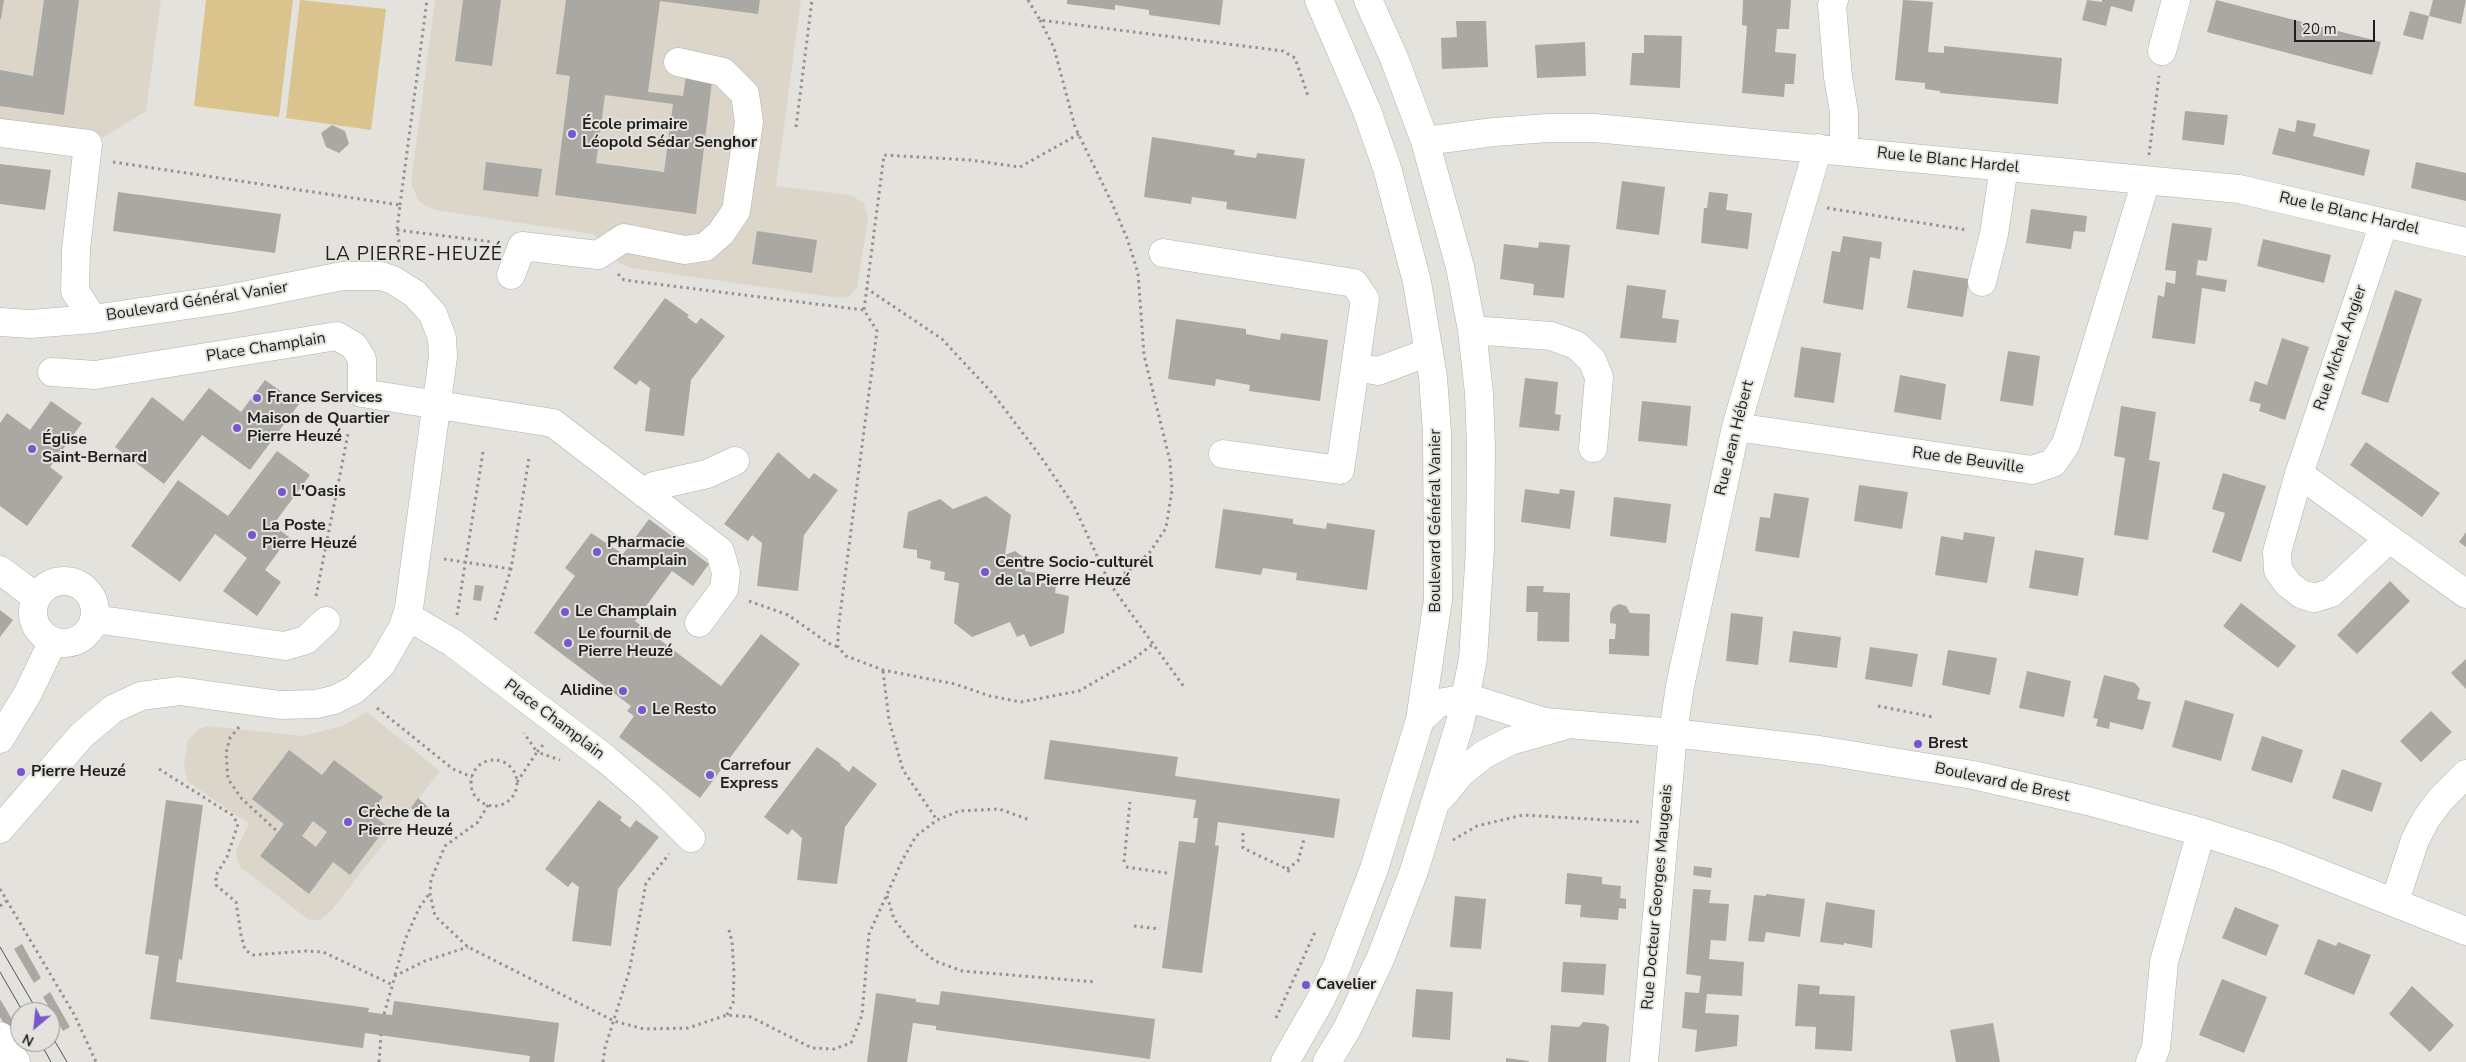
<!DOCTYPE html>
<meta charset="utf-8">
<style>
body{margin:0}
#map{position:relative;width:2466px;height:1062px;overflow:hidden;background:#e4e2dc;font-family:"Nunito Sans",sans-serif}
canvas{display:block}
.north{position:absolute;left:10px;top:1002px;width:50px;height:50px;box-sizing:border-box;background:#e4e2dc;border:1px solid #95948f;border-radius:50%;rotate:208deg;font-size:14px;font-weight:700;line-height:20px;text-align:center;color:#1f1e1c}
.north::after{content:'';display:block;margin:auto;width:18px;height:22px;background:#7856d0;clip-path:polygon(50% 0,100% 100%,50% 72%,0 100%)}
.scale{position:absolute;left:2294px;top:20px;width:81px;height:22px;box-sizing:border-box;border:2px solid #1f1e1c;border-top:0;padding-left:6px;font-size:15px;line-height:18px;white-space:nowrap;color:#1f1e1c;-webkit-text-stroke:4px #e4e2dc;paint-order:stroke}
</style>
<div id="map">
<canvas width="2466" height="1062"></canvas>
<div class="north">N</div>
<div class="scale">20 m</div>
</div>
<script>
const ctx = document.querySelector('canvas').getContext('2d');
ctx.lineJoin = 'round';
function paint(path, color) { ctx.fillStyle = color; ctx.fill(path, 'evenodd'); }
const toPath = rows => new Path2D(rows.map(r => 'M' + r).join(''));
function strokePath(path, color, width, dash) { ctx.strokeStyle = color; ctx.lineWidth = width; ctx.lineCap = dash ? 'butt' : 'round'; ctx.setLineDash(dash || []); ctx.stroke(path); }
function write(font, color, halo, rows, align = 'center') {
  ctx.font = font + ' "Nunito Sans",sans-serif'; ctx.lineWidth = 4; ctx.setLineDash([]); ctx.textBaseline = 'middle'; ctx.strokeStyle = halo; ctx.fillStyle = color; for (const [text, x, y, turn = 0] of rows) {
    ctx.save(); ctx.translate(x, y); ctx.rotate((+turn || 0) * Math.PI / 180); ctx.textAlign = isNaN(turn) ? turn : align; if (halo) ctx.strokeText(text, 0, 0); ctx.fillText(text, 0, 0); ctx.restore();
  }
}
paint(toPath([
 [0,0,161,0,146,111,104,137,0,123],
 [435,0,801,0,776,186,850,195,864,203,868,218,857,288,848,297,839,298,631,268,619,263,594,234,435,210,424,205,418,200,411,183],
 [367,712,440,771,331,911,320,920,309,920,240,867,236,855,237,848,249,824,187,781,184,764,188,740,199,729,207,726,303,736,345,725]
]), '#dbd6c9');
paint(toPath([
 [206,0,293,0,279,117,194,106],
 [300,0,386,9,371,130,286,118]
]), '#dac38d');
paint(toPath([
 [0,0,4,0,1,19,0,19],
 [44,0,79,0,64,115,0,106,0,70,33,76],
 [463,0,501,0,492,66,455,61],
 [566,0,760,0,758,14,660,1,648,92,683,96,686,76,712,81,696,214,555,195,570,76,556,74],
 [605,95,673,104,664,172,596,163],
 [1067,0,1223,0,1220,25,1149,15,1149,10,1115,5,1115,10,1067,4],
 [1743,0,1791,0,1789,29,1777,29,1775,52,1796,54,1794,84,1785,84,1784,97,1742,93,1747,26,1742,25],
 [1903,0,1933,2,1928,52,1944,53,1944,46,2062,58,2058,104,1940,93,1940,91,1925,89,1925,83,1895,80],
 [2087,0,2102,2,2102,0,2135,0,2132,12,2111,6,2106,26,2082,20],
 [2216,0,2381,42,2372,75,2207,32],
 [2433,0,2466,0,2461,24,2429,16],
 [2410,11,2429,16,2423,40,2403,35],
 [1456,21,1486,21,1488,67,1442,69,1441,38,1457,37],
 [1644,35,1682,36,1680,88,1630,85,1632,53,1644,53],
 [1585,42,1586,76,1537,78,1535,45],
 [2185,111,2228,115,2224,145,2182,140],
 [2297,120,2316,124,2313,136,2370,150,2364,176,2272,154,2279,128,2295,132],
 [332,125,345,131,349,144,339,153,326,147,321,133],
 [1152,137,1235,150,1234,155,1256,158,1257,153,1305,159,1296,219,1226,209,1227,202,1192,197,1191,204,1144,197],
 [486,162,542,169,538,197,483,190],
 [2416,162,2466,173,2466,201,2411,188],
 [0,164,51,170,45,210,0,204],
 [1622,181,1665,187,1659,235,1616,229],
 [118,192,281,214,275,253,113,231],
 [1709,192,1728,194,1726,210,1752,213,1748,249,1701,243,1704,208,1707,208],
 [2031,209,2087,216,2085,232,2074,231,2071,249,2026,243],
 [2172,223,2212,228,2207,261,2198,260,2196,275,2227,280,2225,292,2202,288,2195,344,2152,338,2158,295,2164,297,2166,282,2175,284,2176,271,2165,270],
 [757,231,817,240,812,273,752,264],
 [1843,236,1882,242,1880,259,1870,257,1863,310,1823,303,1832,251,1840,252],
 [2263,239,2331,255,2324,283,2257,266],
 [1539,242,1570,245,1564,298,1533,295,1534,284,1500,279,1504,244,1538,248],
 [1913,270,1969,279,1963,317,1907,308],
 [1627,285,1666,290,1662,318,1679,320,1676,343,1620,338],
 [2395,290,2422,299,2388,403,2361,394],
 [665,298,689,315,687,317,696,324,701,318,725,336,691,380,684,436,645,431,650,388,640,380,636,385,613,368],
 [1176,319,1246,329,1246,334,1280,340,1281,333,1328,340,1320,401,1249,391,1250,385,1216,379,1215,386,1168,379],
 [2282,338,2309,347,2285,420,2259,411,2261,404,2249,401,2255,381,2267,385],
 [1801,347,1841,353,1834,403,1794,397],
 [2008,351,2040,356,2033,406,2000,401],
 [1900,375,1946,384,1941,420,1894,412],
 [1525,378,1558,382,1555,414,1561,415,1559,431,1519,427],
 [265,380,299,404,250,470,202,435,164,484,115,447,152,397,183,421,209,388,241,412],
 [51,401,82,423,50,467,63,477,27,526,0,506,0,423,7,413,30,430],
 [1642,401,1691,406,1687,446,1638,441],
 [2121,406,2156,412,2149,460,2160,462,2148,540,2114,535,2125,458,2114,456],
 [2366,442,2440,493,2422,517,2350,465],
 [277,451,310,475,273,525,289,537,265,570,281,582,257,616,223,591,247,558,215,534,180,582,131,546,178,480,228,516],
 [778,452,809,479,814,473,838,490,804,535,798,591,757,586,762,543,752,535,748,541,724,524],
 [2223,473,2266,486,2241,562,2212,552,2225,513,2212,509],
 [1859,485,1908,492,1902,529,1854,521],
 [1525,489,1559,494,1560,489,1575,491,1570,529,1521,522],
 [1774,493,1809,498,1799,558,1755,551,1760,517,1770,518],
 [986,496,1011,515,1005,555,1015,551,1027,560,1025,571,1042,574,1041,583,1056,585,1055,593,1069,596,1064,633,1030,647,1024,634,1017,637,1010,622,972,637,954,623,959,583,944,580,945,572,930,569,931,561,917,558,917,550,903,548,908,512,940,499,953,509],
 [1614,497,1671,504,1666,543,1610,536],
 [1223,509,1293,519,1293,524,1326,529,1327,523,1375,530,1367,590,1296,580,1297,573,1263,568,1261,575,1215,568],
 [649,519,709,564,693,586,672,571,635,621,721,686,761,634,800,664,700,798,619,737,634,716,627,711,631,706,534,633,575,576,565,568,591,533,623,554],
 [1964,532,1995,537,1987,583,1935,575,1941,536,1963,540],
 [2466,532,2466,547,2459,542],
 [2035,550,2084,558,2078,596,2029,588],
 [2390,581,2410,601,2357,654,2337,635],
 [475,585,484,586,481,601,473,600],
 [1527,586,1544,586,1543,592,1570,593,1569,642,1537,641,1538,612,1526,612],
 [2241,603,2296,646,2278,668,2223,626],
 [1619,604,1626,606,1630,613,1650,614,1649,656,1609,654,1609,639,1615,639,1616,624,1610,623,1610,613,1613,607],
 [0,610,13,620,0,637],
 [1731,613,1763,617,1758,665,1726,661],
 [1793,631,1841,637,1837,668,1789,662],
 [1870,647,1918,654,1912,687,1865,679],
 [1948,650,1997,658,1990,695,1942,685],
 [2466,659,2466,689,2451,673],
 [2027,671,2071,681,2064,717,2019,708],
 [2104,675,2135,683,2140,689,2137,699,2151,702,2143,730,2110,722,2109,729,2096,726,2098,719,2093,718],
 [2185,700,2234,714,2221,761,2172,747],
 [2431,711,2452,732,2421,762,2400,741],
 [2262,736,2303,750,2292,783,2251,770],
 [1050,740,1178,757,1175,776,1340,799,1334,838,1218,822,1215,845,1219,846,1202,973,1162,968,1179,841,1195,843,1198,818,1193,818,1196,800,1044,779],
 [817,747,841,764,840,765,849,772,853,766,877,784,845,827,837,884,797,880,802,838,792,829,788,835,764,817],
 [289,750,322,775,334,760,383,797,370,813,387,826,350,875,333,862,309,894,260,856,284,824,252,799],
 [313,821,327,832,316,847,302,836],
 [2342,769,2382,783,2372,812,2332,798],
 [418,798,428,807,420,816,411,808],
 [166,800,203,805,182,960,179,959,176,982,369,1008,368,1012,392,1015,394,1001,559,1023,554,1062,529,1062,530,1056,365,1033,363,1048,150,1019,159,956,145,954],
 [599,800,622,817,620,820,630,828,636,820,659,837,618,889,611,946,572,941,579,887,572,882,568,887,545,869],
 [1694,866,1712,868,1711,878,1693,875],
 [1567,873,1602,877,1602,884,1621,886,1620,898,1626,899,1626,909,1619,908,1618,920,1580,917,1581,905,1565,904],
 [1693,889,1711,890,1709,903,1729,904,1726,941,1711,940,1709,959,1744,962,1742,996,1707,994,1705,1013,1739,1015,1737,1046,1695,1052,1697,1030,1682,1028,1685,992,1699,993,1701,976,1686,974],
 [1766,894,1805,899,1800,937,1766,932,1764,942,1748,941,1754,895,1766,896],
 [1455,896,1486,899,1481,949,1450,947],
 [1826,902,1875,910,1872,948,1844,943,1844,945,1820,942],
 [2235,907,2279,925,2266,956,2222,938],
 [2318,939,2336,946,2338,942,2371,955,2354,995,2304,974],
 [22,944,41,978,34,983,14,949],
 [1563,962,1606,964,1604,995,1561,992],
 [2222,979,2267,997,2244,1053,2199,1035],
 [1798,984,1820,986,1819,994,1855,996,1852,1051,1815,1049,1816,1027,1795,1026],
 [2412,986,2454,1025,2430,1052,2389,1014],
 [1416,989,1453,992,1450,1040,1412,1037],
 [941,991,1155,1019,1150,1059,936,1030,936,1026,913,1023,907,1062,867,1062,876,993,916,999,916,1002,939,1005],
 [50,992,70,1027,63,1031,43,997],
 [0,999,20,1033,13,1038,0,1017],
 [1583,1022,1605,1024,1609,1027,1606,1062,1548,1062,1551,1025,1579,1027],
 [1993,1023,2000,1062,1956,1062,1950,1030],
 [1506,1058,1529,1061,1529,1062,1506,1062]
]), '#aaa8a2');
const minor = toPath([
 [1834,0,1832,5,1838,77,1844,112,1844,151],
 [2162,51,2176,0],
 [0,133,88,144,76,249,75,291,93,319],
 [1425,141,1494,132,1548,128,1595,128,2239,189,2466,242],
 [2384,223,2299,474,2466,594],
 [1163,253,1354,283,1365,299,1340,470,1223,454],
 [511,275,522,246,598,255,624,238,685,250,705,247,721,233,736,211,749,122,745,94,723,72,678,62],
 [1982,282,1994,234,2004,167],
 [0,322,30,324,93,319,228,299,342,276,381,276,393,280,415,294,433,314,442,338,443,357,409,608,403,627,381,665,354,690,334,700,316,704,280,705,179,691,141,696,113,709,82,735,0,829],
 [1472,330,1551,336,1576,345,1592,360,1599,377,1593,448],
 [1356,367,1378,371,1429,352],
 [52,372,95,375,337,336,354,346,362,359,362,393,553,423,720,551,726,573,724,589,699,623],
 [1736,427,2032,470,2053,463,2066,444,2146,181],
 [2299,474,2277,552,2278,570,2288,584,2301,594,2314,598,2331,593,2389,539],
 [645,494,654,486,707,474,735,461],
 [0,570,36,597],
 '33 612a31 31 0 1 1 62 0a31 31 0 1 1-62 0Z',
 [407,616,453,643,606,759,649,796,691,838],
 [94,619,285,646,306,640,326,621],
 [1420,720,1438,703,1469,698,1545,722,1673,733,1819,750,1973,775,2088,801,2201,832,2276,856,2466,931],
 [0,739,28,693,53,641],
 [1441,797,1462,772,1483,755,1510,741,1563,726],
 [2395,901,2415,840,2426,819,2440,800,2466,774],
 [0,1036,16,1062],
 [1285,1062,1321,999,1337,966,1374,869,1420,720,1438,600,1437,432,1433,377,1417,282,1387,168,1367,111,1319,0],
 [1327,1062,1347,1029,1381,957,1414,871,1460,723,1473,659,1480,549,1481,446,1479,393,1472,330,1460,267,1425,141,1394,58,1368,0],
 [1644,1062,1673,733,1680,686,1736,427,1818,148],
 [2150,1062,2156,1048,2164,962,2201,832]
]);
strokePath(minor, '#b3b0ab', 29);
strokePath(toPath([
 [1028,0,1040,20,1283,51,1295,58,1308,96],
 [1040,20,1054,48,1075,127,1111,201,1127,238,1138,273,1144,355,1170,461,1172,490,1166,528,1150,552,1136,565,1110,584],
 [796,127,812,0],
 [1079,134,1020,167,970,160,884,155,864,310,877,331,838,630,838,647,846,656,883,670,955,684,990,696,1021,702,1079,691,1131,661,1153,644],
 [2149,155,2159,76],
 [113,162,400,205,397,230,401,253],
 [400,205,427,0],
 [1827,208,1967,230],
 [397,230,494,242],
 [618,274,624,280,864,310],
 [866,288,942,339,994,395,1041,457,1074,506,1110,584,1184,687],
 [444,559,511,569],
 [316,596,348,434],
 [749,601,788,615,828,643,838,647],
 [457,615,483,452],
 [495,620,511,569,529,458],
 [883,671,889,720,903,770,937,820],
 [1878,706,1933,717],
 [377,708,453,769,472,777],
 [239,727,230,738,226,753,228,779,242,799,278,832],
 [543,745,537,752,560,760],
 '471 783a23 23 0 1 1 46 0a23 23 0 1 1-46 0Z',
 [159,769,232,815,238,824,227,857,216,875,216,885,236,902,241,935,245,950,253,955,306,951,323,952,391,984],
 [517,782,537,752,524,733],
 [488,805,478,822,445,846,431,880,430,894,435,916,468,947,614,1021,644,1029,688,1028,727,1015,751,1017,812,1048,834,1049,851,1043,862,1015,869,934,902,861,916,836,937,820,959,811,999,809,1030,820],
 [1243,833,1243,848,1287,869,1290,873],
 [1453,840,1477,826,1523,815,1639,822],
 [1124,862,1130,802],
 [1126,867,1167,873],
 [1287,869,1298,861,1304,839],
 [0,889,75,1016,96,1062],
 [887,896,894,919,914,944,935,961,962,971,1096,982],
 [0,906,7,901],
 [1134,926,1160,929],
 [395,975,405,940,419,908,429,894],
 [384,1014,395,976,425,961,468,947],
 [727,1015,733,1003,734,973,732,942,728,926],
 [1276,1018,1316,930],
 [379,1062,381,1035],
 [603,1062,605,1048,629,972,646,883,669,854]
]), '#94928e', 3, [2.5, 4]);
strokePath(minor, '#fff', 28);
strokePath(toPath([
 [0,947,38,1012],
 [0,972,23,1012],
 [50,1033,67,1062],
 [40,1042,51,1062]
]), '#53524f', 1);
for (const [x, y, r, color] of [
 [572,134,5,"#7856d0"],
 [257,398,5,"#7856d0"],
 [237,428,5,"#7856d0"],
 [32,449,5,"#7856d0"],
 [282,492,5,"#7856d0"],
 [252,535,5,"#7856d0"],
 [597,552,5,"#7856d0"],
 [985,572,5,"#7856d0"],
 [565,612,5,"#7856d0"],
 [568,643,5,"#7856d0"],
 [623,691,5,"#7856d0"],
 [642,710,5,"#7856d0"],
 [1918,744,5,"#7856d0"],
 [21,772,5,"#7856d0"],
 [710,775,5,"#7856d0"],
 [348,822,5,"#7856d0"],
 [1306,985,5,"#7856d0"]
]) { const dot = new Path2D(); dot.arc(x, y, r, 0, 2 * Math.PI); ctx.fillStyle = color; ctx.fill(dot); strokePath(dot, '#e4e2dc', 2); }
write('bold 16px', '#1f1e1c', '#e4e2dc', [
 ["École primaire",582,125],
 ["Léopold Sédar Senghor",582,143],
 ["France Services",267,398],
 ["Maison de Quartier",247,419],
 ["Pierre Heuzé",247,437],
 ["Église",42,440],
 ["Saint-Bernard",42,458],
 ["L'Oasis",292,492],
 ["La Poste",262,526],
 ["Pierre Heuzé",262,544],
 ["Pharmacie",607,543],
 ["Champlain",607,561],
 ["Centre Socio-culturel",995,563],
 ["de la Pierre Heuzé",995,581],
 ["Le Champlain",575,612],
 ["Le fournil de",578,634],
 ["Pierre Heuzé",578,652],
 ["Alidine",613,691,"right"],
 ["Le Resto",652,710],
 ["Brest",1928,744],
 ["Carrefour",720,766],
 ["Express",720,784],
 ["Pierre Heuzé",31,772],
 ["Crèche de la",358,813],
 ["Pierre Heuzé",358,831],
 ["Cavelier",1316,985]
], 'left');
write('16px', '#1f1e1c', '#e4e2dc', [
 ["Rue le Blanc Hardel",1948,161,6],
 ["Rue le Blanc Hardel",2349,214,13],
 ["Boulevard Général Vanier",197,302,-9],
 ["Place Champlain",266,348,-9],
 ["Rue Michel Angier",2341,348,-71],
 ["Rue Jean Hébert",1735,438,-76],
 ["Rue de Beuville",1968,461,8],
 ["Boulevard Général Vanier",1436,521,-90],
 ["Place Champlain",554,720,37],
 ["Boulevard de Brest",2002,783,12],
 ["Rue Docteur Georges Maugeais",1658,897,-85]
]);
ctx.letterSpacing = '1px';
write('19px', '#1f1e1c', '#e4e2dc', [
 ["LA PIERRE-HEUZÉ",414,255]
]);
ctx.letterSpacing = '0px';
</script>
